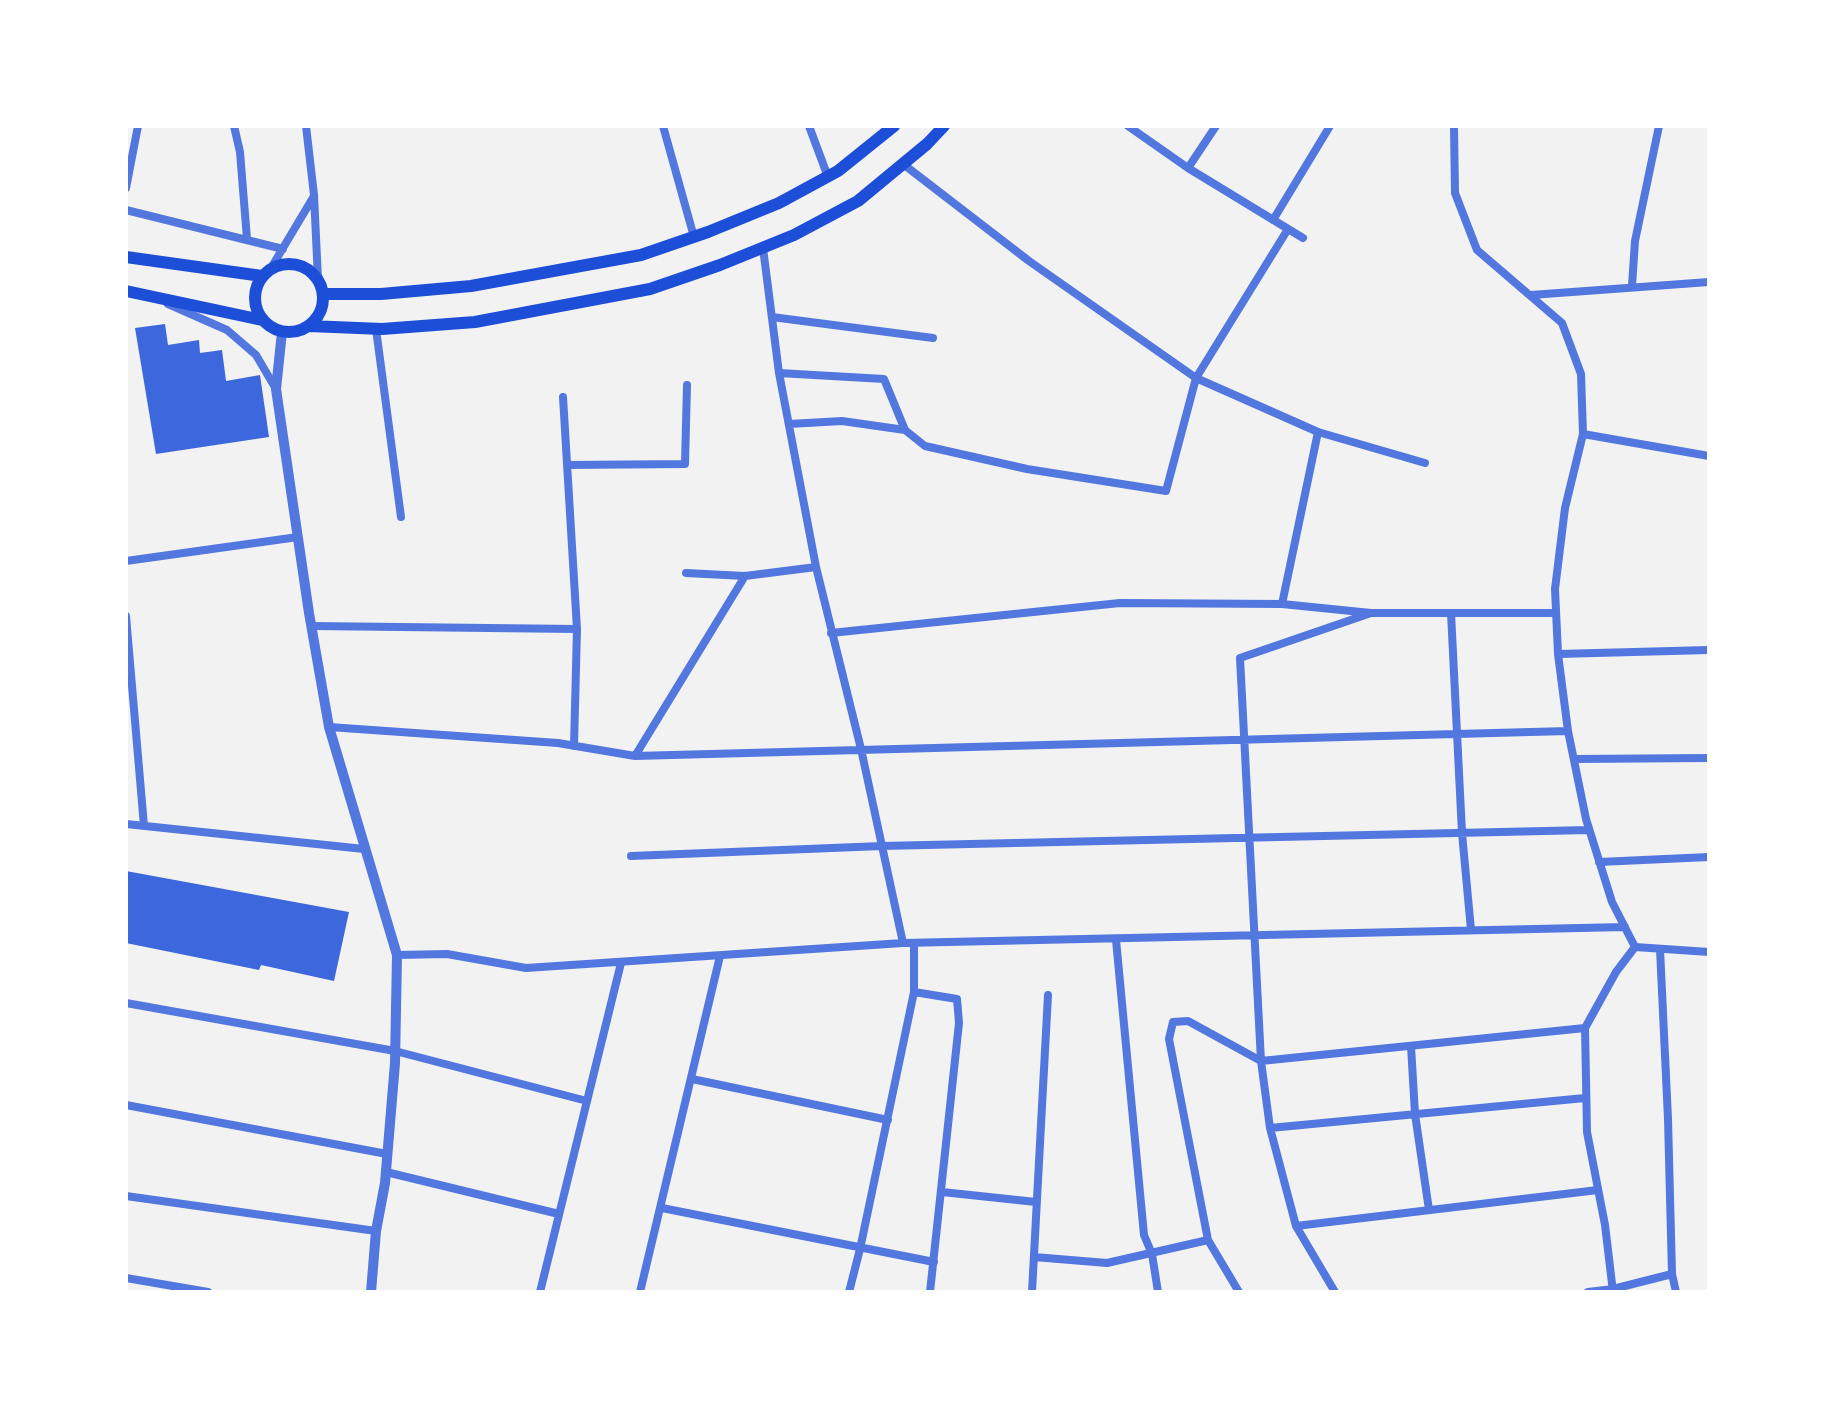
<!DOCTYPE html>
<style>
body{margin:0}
#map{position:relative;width:1835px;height:1418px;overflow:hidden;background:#f2f2f2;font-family:Signika,sans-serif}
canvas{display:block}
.frame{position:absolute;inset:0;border:128px solid #fff;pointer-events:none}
</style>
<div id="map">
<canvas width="1835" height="1418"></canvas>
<div class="frame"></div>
</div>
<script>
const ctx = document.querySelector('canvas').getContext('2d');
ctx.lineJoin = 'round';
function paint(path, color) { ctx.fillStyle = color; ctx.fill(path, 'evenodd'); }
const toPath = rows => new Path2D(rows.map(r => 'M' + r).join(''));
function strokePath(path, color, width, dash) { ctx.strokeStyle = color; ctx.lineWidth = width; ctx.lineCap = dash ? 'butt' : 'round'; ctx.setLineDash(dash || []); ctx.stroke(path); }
paint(toPath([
 [165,324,168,345,199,340,200,353,222,350,226,381,260,375,269,437,156,454,135,328],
 [126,871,349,912,334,981,261,965,259,970,126,943]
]), '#3d67dc');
strokePath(toPath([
 [234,126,240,152,247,239],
 [306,126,314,195,318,279],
 [663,126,694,237],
 [809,126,828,177],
 [1128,126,1188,168,1303,238],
 [1454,126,1455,193,1477,250,1562,323,1581,374,1583,434,1565,508,1555,589,1558,654,1568,731,1586,819,1612,902,1635,947],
 [903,164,1029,261,1196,378,1318,432,1425,463],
 [1188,168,1216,126],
 [126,188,138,126],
 [126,210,283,249],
 [1273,220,1330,126],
 [763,248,779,373,816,567,861,749,903,943],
 [271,268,314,196],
 [1632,286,1635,241,1659,126],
 [1531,295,1709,282],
 [168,304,227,330,256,355,276,389],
 [772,317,933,338],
 [376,329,401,517],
 [779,373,884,379,905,430],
 [563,397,577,629,574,746],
 [789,424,842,421,905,430,925,446,1027,469,1166,491,1196,378,1288,229],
 [1583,434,1709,456],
 [567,465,685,464,687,385],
 [126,561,298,537],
 [686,573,745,576,816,567],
 [745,576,635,756,1568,731],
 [1282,604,1318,432],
 [1451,613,1462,833,1471,930],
 [126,616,144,826],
 [311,626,577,629],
 [831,633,1120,603,1282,604,1371,613,1556,613],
 [1558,654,1709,650],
 [329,727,558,743,635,756],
 [1574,759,1709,758],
 [126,824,364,849],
 [631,856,882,846,1589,830],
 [1599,862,1709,857],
 [1116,940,1144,1235,1152,1254,1158,1292],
 [1635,947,1709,952],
 [1660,949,1668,1119,1672,1274,1676,1292],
 [397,955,447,954,526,968,903,943,1625,927],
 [914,992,957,999,959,1023,930,1292],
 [126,1003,395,1051,587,1101],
 [1411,1046,1415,1114,1429,1210],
 [692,1079,888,1120],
 [126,1105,387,1154],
 [1270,1128,1585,1098],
 [386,1172,559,1214],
 [942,1192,1036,1202],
 [126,1196,376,1231],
 [662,1208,934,1262],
 [1296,1226,1598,1190],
 [1034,1257,1107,1263,1208,1240],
 [126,1278,208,1292],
 [540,1292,621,963],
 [640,1292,720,956],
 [849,1292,860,1249,914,992,914,943],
 [1032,1292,1048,995],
 [1239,1292,1208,1240,1169,1039,1173,1022,1188,1021,1261,1061,1585,1028],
 [1335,1292,1296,1226,1270,1128,1261,1061,1240,658,1371,613],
 [1588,1292,1613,1289,1672,1274],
 [1613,1292,1605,1225,1587,1132,1585,1028,1616,972,1635,947]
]), '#5277de', 8);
strokePath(toPath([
 [282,332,276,389,309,613,329,727,397,955,395,1063,385,1183,376,1231,371,1292]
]), '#5277de', 10);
strokePath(toPath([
 [126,257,262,276],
 '255 298a34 34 0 1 1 68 0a34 34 0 1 1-68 0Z',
 [126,291,262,320],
 [323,294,381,294,471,286,641,255,708,232,779,203,838,171,894,126],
 [309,326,382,329,475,322,650,289,720,265,794,235,858,201,927,144,944,126]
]), '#1d4ed8', 12);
</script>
